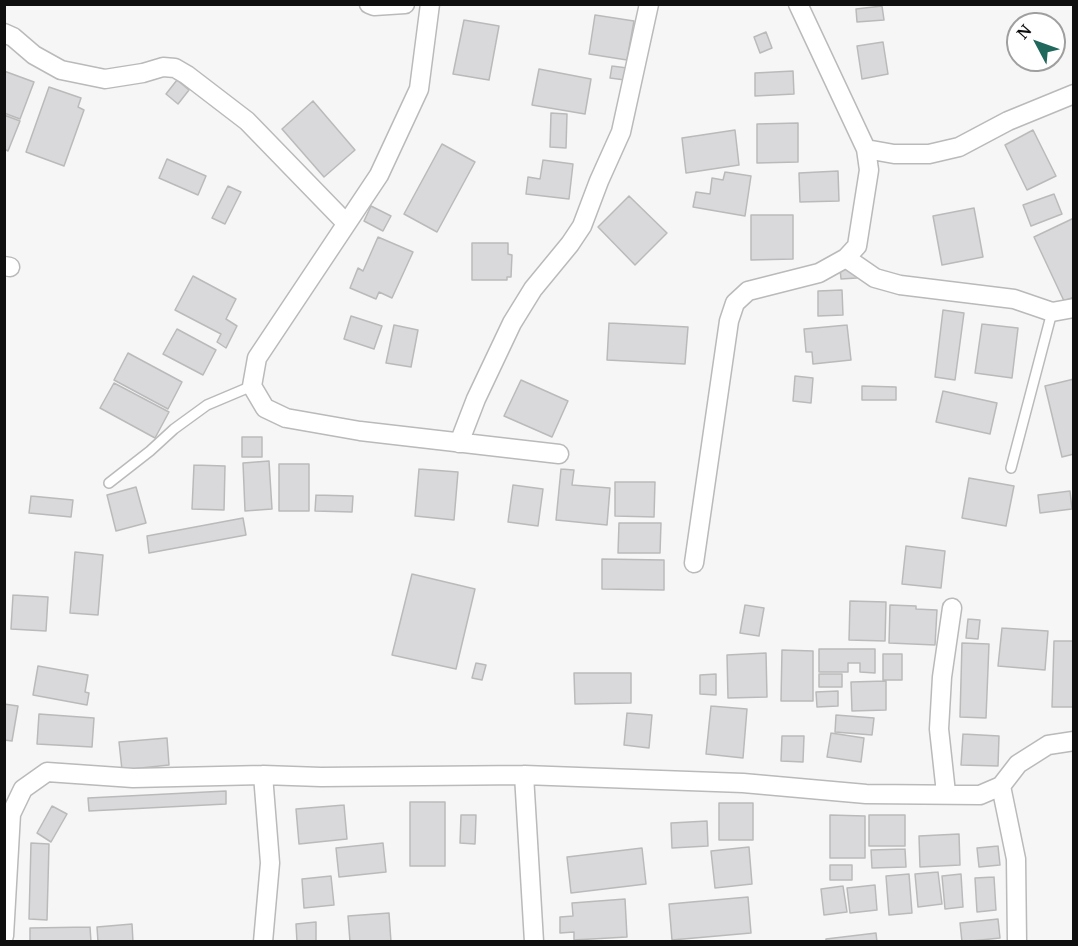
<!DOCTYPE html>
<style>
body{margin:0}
#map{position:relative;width:1078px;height:946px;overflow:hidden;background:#f6f6f7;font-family:"Noto Serif",serif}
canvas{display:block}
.frame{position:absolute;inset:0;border:6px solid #0f0f0f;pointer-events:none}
.north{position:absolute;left:1006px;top:12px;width:60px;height:60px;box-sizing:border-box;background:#fff;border:2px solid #9f9f9f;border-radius:50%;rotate:311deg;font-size:16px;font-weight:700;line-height:24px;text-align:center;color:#0f0f0f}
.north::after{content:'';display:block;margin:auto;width:21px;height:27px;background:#20675c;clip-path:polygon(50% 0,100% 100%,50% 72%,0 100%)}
</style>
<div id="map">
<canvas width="1078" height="946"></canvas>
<div class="frame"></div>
<div class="north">N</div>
</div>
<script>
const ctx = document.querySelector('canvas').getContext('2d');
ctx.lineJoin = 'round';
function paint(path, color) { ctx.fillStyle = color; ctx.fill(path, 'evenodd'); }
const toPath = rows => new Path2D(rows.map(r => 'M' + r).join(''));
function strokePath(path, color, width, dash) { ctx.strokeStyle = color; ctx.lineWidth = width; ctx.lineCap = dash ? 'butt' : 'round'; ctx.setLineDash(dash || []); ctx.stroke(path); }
const building = toPath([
 [882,6,884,20,857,22,856,9,882,6],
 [595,15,634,21,627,60,589,54,595,15],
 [464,20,499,26,489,80,453,74,464,20],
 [766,32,772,48,760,53,754,37,766,32],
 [883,42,888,74,862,79,857,46,883,42],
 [612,66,627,68,625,80,610,78,612,66],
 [539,69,591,79,585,114,532,105,539,69],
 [4,71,34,82,20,119,4,113,4,71],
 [793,71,794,94,755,96,755,73,793,71],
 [177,80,189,90,178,104,166,94,177,80],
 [49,87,81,98,78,107,84,110,64,166,26,152,49,87],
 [313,101,355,150,324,177,282,129,313,101],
 [551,113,567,114,566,148,550,147,551,113],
 [4,115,20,121,8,151,4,149,4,115],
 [798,123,798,162,757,163,757,124,798,123],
 [735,130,739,165,686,173,682,138,735,130],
 [1033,130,1056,176,1027,190,1005,145,1033,130],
 [442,144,475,162,437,232,404,214,442,144],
 [167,159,206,176,198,195,159,178,167,159],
 [543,160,573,164,569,199,526,194,528,177,540,179,543,160],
 [838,171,839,201,800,202,799,173,838,171],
 [725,172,751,176,745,216,693,207,696,192,710,194,712,178,723,180,725,172],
 [228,186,241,192,225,224,212,218,228,186],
 [1054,194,1062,214,1031,226,1023,205,1054,194],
 [629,196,667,233,635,265,598,227,629,196],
 [371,206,391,216,383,231,364,221,371,206],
 [974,208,983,257,942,265,933,216,974,208],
 [751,215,793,215,793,259,751,260,751,215],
 [1074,218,1074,297,1064,301,1034,237,1074,218],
 [378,237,413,252,392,298,379,292,376,299,350,288,358,268,363,271,378,237],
 [472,243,508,243,508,254,512,255,511,277,507,277,507,280,472,280,472,243],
 [857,267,857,278,841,279,840,268,857,267],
 [193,276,236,299,226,319,237,326,226,348,217,342,221,334,175,310,193,276],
 [842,290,843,315,818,316,818,291,842,290],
 [943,310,964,313,955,380,935,377,943,310],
 [351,316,382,326,374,349,344,339,351,316],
 [609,323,688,327,685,364,607,360,609,323],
 [982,324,1018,328,1012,378,975,373,982,324],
 [394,325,418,330,411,367,386,363,394,325],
 [847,325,851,360,813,364,812,352,806,352,804,329,847,325],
 [177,329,216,350,203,375,163,354,177,329],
 [128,353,182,382,168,409,114,380,128,353],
 [795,376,813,378,811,403,793,401,795,376],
 [1074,379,1074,454,1062,457,1045,386,1074,379],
 [521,380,568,401,552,437,504,416,521,380],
 [114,383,169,412,155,438,100,408,114,383],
 [862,386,896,387,896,400,862,400,862,386],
 [943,391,997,403,990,434,936,422,943,391],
 [242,437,262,437,262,457,242,457,242,437],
 [269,461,272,509,245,511,243,463,269,461],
 [279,464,309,464,309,511,279,511,279,464],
 [194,465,225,466,224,510,192,509,194,465],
 [419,469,458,472,454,520,415,516,419,469],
 [561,469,574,470,572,485,610,488,607,525,556,520,561,469],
 [969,478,1014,486,1006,526,962,518,969,478],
 [615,482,655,482,654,517,615,516,615,482],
 [513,485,543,489,538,526,508,522,513,485],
 [136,487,146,523,116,531,107,495,136,487],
 [1070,491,1072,509,1040,513,1038,495,1070,491],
 [316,495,353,496,352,512,315,511,316,495],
 [31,496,73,500,71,517,29,513,31,496],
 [243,518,246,535,149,553,147,536,243,518],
 [619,523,661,523,660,553,618,553,619,523],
 [906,546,945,551,941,588,902,584,906,546],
 [75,552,103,555,98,615,70,613,75,552],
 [602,559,664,560,664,590,602,589,602,559],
 [412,574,475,589,456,669,392,655,412,574],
 [13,595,48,597,46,631,11,629,13,595],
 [850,601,886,602,885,641,849,640,850,601],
 [745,605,764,608,759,636,740,633,745,605],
 [890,605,916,606,916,609,937,610,935,645,889,643,890,605],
 [968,619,980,620,978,639,966,638,968,619],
 [1002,628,1048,631,1045,670,998,666,1002,628],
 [1054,641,1074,641,1074,707,1052,707,1054,641],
 [962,643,989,644,986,718,960,717,962,643],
 [819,649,875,649,875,673,860,672,860,663,848,663,848,672,819,672,819,649],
 [782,650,813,651,813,701,781,701,782,650],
 [766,653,767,697,728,698,727,655,766,653],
 [883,654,902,654,902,680,883,680,883,654],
 [476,663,486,665,482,680,472,678,476,663],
 [38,666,88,675,85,692,89,693,87,705,33,695,38,666],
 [574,673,631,673,631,703,575,704,574,673],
 [716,674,716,695,700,694,700,675,716,674],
 [819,674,842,674,842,687,819,687,819,674],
 [886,681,886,710,852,711,851,682,886,681],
 [838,691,838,706,817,707,816,692,838,691],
 [4,704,18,706,12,741,4,740,4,704],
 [711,706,747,709,743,758,706,754,711,706],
 [627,713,652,715,649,748,624,745,627,713],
 [39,714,94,718,92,747,37,744,39,714],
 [836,715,874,718,872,735,835,732,836,715],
 [831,733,864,738,861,762,827,757,831,733],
 [963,734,999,736,998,766,961,765,963,734],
 [782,736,804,736,803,762,781,761,782,736],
 [167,738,169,765,122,770,119,742,167,738],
 [226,791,226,804,89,811,88,798,226,791],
 [410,802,445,802,445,866,410,866,410,802],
 [719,803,753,803,753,840,719,840,719,803],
 [344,805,347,839,299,844,296,809,344,805],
 [52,806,67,814,51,842,37,833,52,806],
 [461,815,476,815,475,844,460,843,461,815],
 [830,815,865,816,865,858,830,858,830,815],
 [869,815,905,815,905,846,869,846,869,815],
 [707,821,708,846,672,848,671,823,707,821],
 [959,834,960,865,920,867,919,836,959,834],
 [31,843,49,844,47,920,29,919,31,843],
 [383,843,386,872,339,877,336,848,383,843],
 [998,846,1000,865,979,867,977,848,998,846],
 [749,847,752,884,715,888,711,851,749,847],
 [642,848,646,884,571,893,567,857,642,848],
 [905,849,906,867,872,868,871,850,905,849],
 [830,865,852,865,852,880,830,880,830,865],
 [938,872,942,904,918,907,915,874,938,872],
 [909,874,912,913,889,915,886,876,909,874],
 [961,874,963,907,945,909,942,876,961,874],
 [331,876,334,905,304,908,302,879,331,876],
 [994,877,996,910,977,912,975,878,994,877],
 [875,885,877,910,850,913,847,888,875,885],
 [843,886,847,912,824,915,821,889,843,886],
 [748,897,751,933,672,940,669,904,748,897],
 [625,899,627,937,574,940,574,932,560,933,560,917,573,916,572,903,625,899],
 [389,913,391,942,350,942,348,916,389,913],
 [998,919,1000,938,962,942,960,923,998,919],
 [316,922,316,942,297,942,296,924,316,922],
 [132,924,133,942,98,942,97,927,132,924],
 [90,927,91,942,30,942,30,928,90,927],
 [876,933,877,942,826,942,826,939,876,933]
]);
paint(building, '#d9d8da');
strokePath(building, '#bbbabb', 1.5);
const service = toPath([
 [1011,468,1052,312],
 [109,483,150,451,174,429,207,405,252,386]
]);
const minor = toPath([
 [369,4,374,6,405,4],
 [430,4,419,89,379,175,257,358,252,386,265,408,286,418,360,431,559,454],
 [4,33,13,37,34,55,61,70,105,79,143,73,163,67,175,68,187,75,247,121,346,223],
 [866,149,894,154,929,154,959,147,1008,121,1074,94],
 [846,258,875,278,900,285,1014,299,1052,312,1074,308],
 [4,266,10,267],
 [459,443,476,399,512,323,533,289,570,244,582,226,599,181,621,132,649,4],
 [694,563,729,321,735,303,748,291,819,273,846,258,857,246,869,170,866,149,798,4],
 [524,775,534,942],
 [1001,786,1016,859,1017,942],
 [946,793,939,729,942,677,952,608],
 [4,936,11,814,23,789,47,772,133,778,263,775,321,777,524,775,743,783,866,794,980,795,1001,786,1018,764,1048,745,1074,741],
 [263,942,270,863,263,775]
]);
strokePath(service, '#bababb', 12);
strokePath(minor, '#bababb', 21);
strokePath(service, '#fff', 9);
strokePath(minor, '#fff', 18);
</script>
